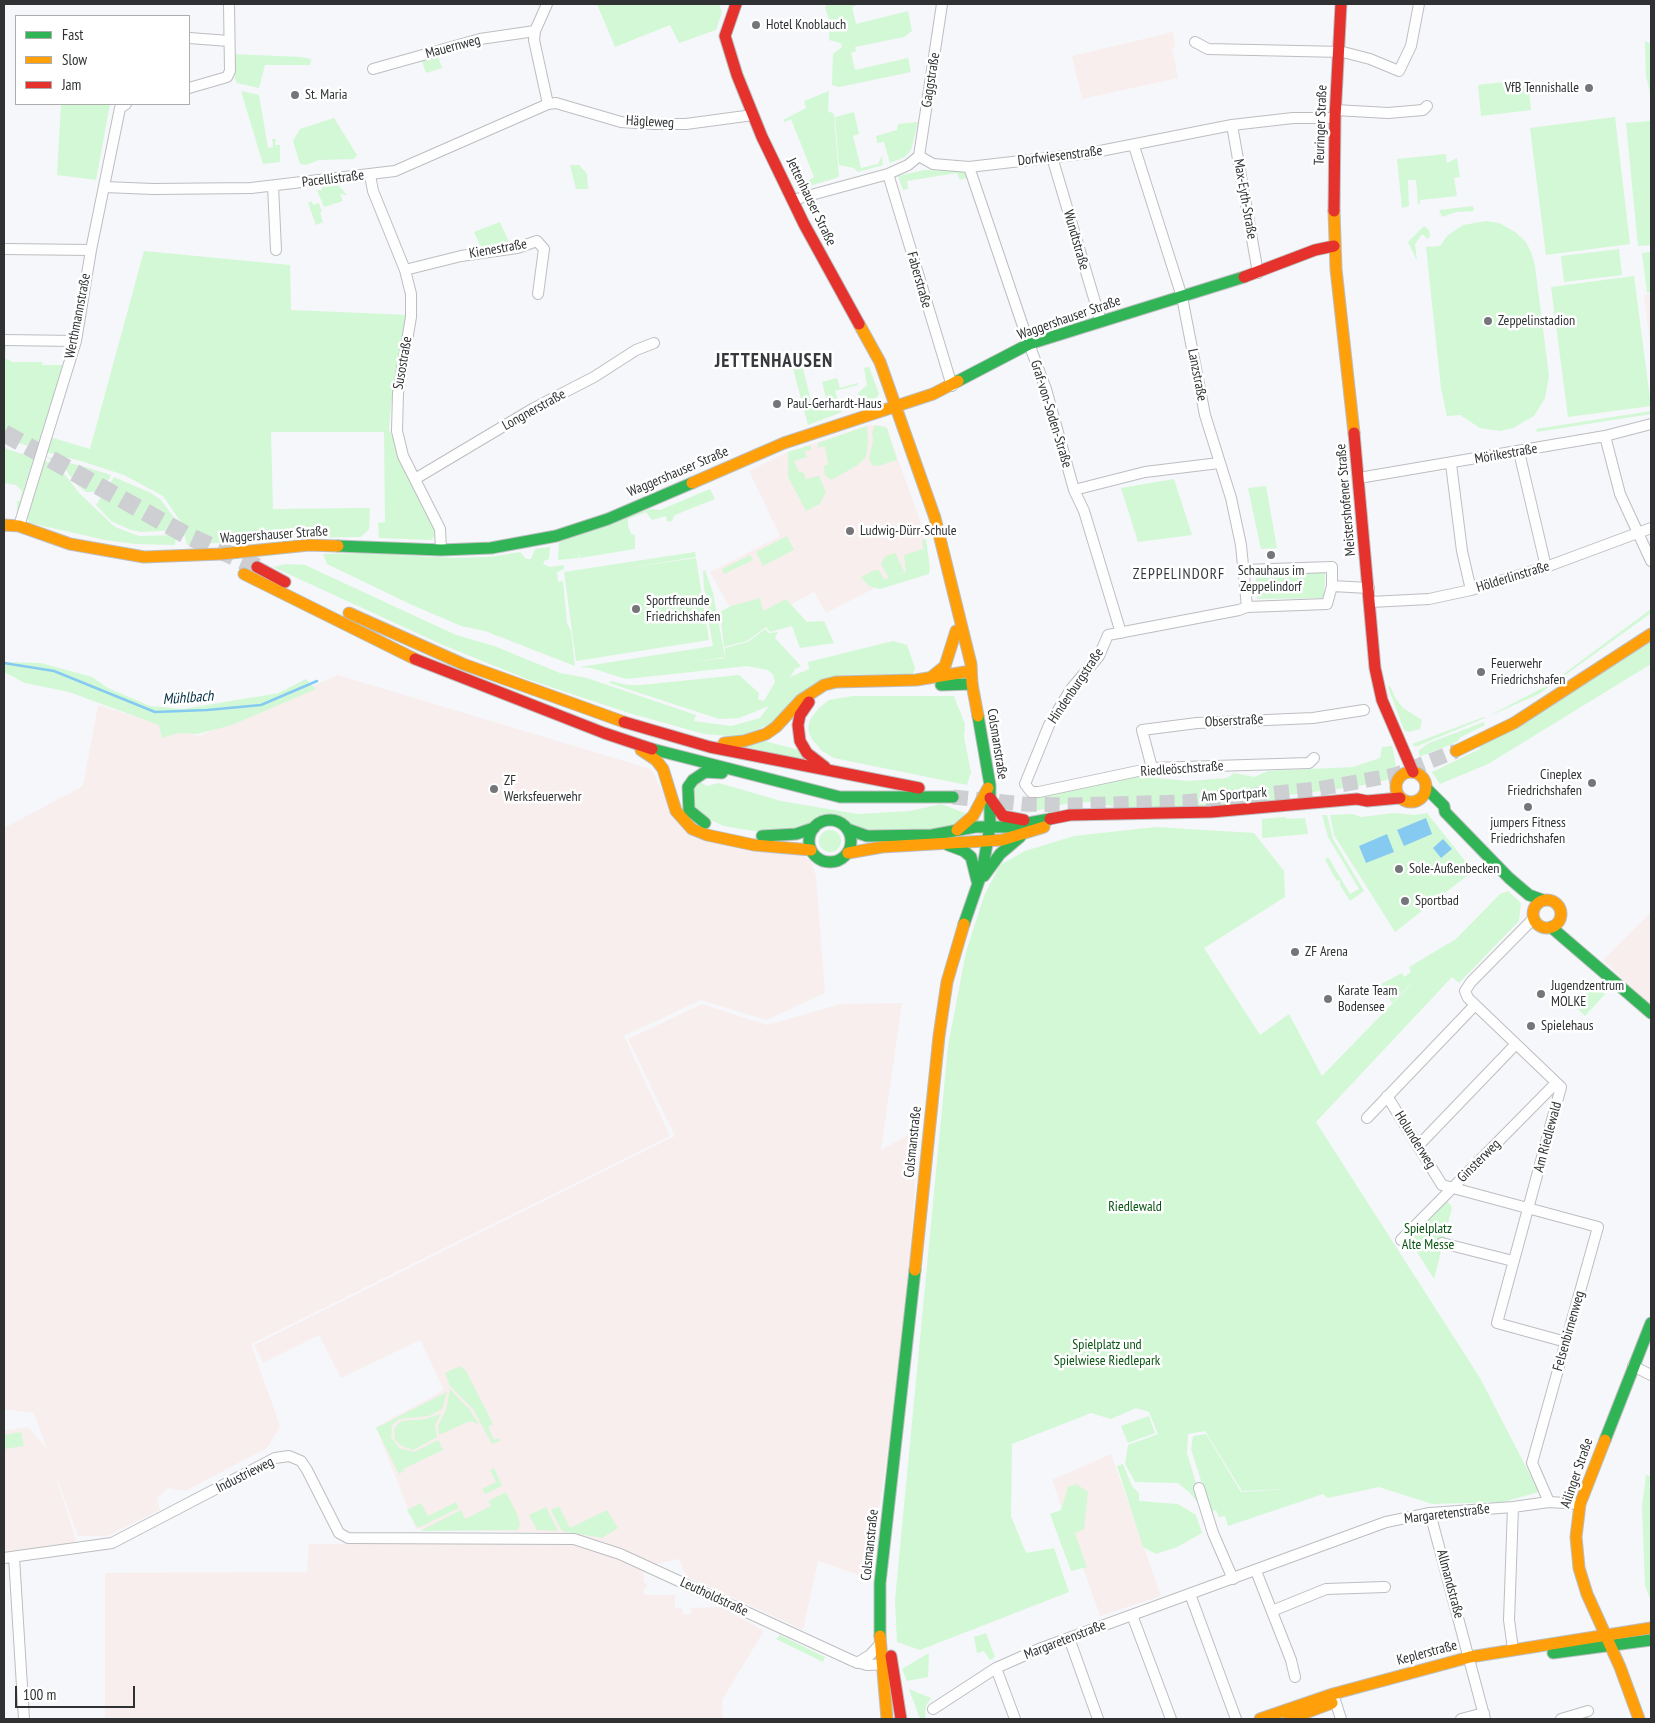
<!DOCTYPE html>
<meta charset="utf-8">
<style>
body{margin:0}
#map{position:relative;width:1655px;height:1723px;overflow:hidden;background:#f5f7fa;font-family:"PT Sans Narrow",sans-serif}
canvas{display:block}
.frame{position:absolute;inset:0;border:5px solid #2f3133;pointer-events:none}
.legend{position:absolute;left:15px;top:15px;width:175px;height:90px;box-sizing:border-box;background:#fff;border:1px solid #acadad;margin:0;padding:6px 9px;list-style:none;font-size:15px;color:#2f3133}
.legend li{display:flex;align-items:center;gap:10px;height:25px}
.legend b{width:25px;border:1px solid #acadad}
.scale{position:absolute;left:15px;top:1686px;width:120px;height:22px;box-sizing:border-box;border:2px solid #2f3133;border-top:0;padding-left:6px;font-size:15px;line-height:18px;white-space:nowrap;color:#2f3133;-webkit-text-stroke:4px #fff;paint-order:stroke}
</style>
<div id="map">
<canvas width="1655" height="1723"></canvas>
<div class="frame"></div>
<ul class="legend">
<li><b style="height:6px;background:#30b455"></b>Fast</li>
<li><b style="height:6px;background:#ff9f0a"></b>Slow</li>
<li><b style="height:6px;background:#e5322d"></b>Jam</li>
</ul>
<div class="scale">100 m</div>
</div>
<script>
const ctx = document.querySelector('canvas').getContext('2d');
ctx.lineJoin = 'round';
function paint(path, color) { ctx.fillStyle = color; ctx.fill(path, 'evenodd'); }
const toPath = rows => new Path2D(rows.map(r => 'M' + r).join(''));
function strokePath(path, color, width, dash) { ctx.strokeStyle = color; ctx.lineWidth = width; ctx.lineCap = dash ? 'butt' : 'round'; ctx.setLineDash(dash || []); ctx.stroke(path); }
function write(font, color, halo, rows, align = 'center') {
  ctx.font = font + ' "PT Sans Narrow",sans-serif'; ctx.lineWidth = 5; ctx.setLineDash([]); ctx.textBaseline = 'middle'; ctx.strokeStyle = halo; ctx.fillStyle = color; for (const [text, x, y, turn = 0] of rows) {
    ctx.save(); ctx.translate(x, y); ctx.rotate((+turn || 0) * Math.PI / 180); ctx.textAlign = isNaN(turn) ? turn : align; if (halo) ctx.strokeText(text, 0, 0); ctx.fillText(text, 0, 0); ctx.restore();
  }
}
paint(toPath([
 [1173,32,1175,47,1172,48,1178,78,1082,99,1072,56],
 [1651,294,1651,353,1644,295],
 [869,425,886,426,922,526,928,561,826,613,814,592,742,630,710,572,780,536,749,471,785,453],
 [338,675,651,769,673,811,688,829,800,853,811,861,816,876,825,993,766,1020,701,1000,624,1036,670,1136,251,1344,280,1426,267,1448,185,1491,168,1488,157,1498,160,1510,107,1536,78,1536,53,1468,76,1540,72,1546,4,1552,4,1431,28,1427,47,1449,34,1413,4,1409,4,828,83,786,98,705,199,736],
 [1651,912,1651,1005,1603,960],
 [902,1003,881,1150,908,1135,918,1135,908,1293,890,1437,868,1578,818,1561,803,1630,686,1576,679,1559,656,1564,611,1546,565,1533,416,1529,376,1427,444,1390,420,1340,341,1378,319,1335,263,1363,254,1345,675,1136,628,1039,702,1004,767,1025,841,1004],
 [1111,1454,1161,1596,1100,1616,1052,1480],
 [309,1544,571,1544,603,1549,643,1569,644,1583,647,1583,647,1588,644,1588,644,1595,675,1595,675,1608,682,1608,683,1614,691,1614,691,1608,721,1607,764,1631,722,1700,723,1719,105,1719,105,1573,307,1572]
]), '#f9eeee');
paint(toPath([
 [597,4,719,4,722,12,716,30,679,43,670,25,615,47],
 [827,4,859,4,852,7,856,24,908,11,912,31,904,37,855,47,856,51,851,53,855,70,908,58,911,72,839,87,832,85,833,54,842,47,841,43,829,40,830,22,825,8],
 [1645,41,1651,44,1651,96,1646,76],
 [437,53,442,68,426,73,421,58],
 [233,54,301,57,311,59,310,65,265,65,259,88,237,83,235,79],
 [1528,79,1531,110,1481,116,1478,85],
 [241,91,259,95,268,148,273,147,272,139,276,139,275,145,280,145,280,162,263,164],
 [829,91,828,111,834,114,839,177,806,187,805,183,814,177,791,119,785,122,783,120,806,108,804,101],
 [61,104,110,104,96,180,57,175],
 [854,112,859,134,853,136,861,168,878,164,882,156,883,165,858,172,854,168,839,165,835,117],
 [1615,117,1630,244,1546,255,1530,128],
 [334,118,357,155,354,159,319,160,306,165,300,164,293,141,300,129],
 [1651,121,1651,245,1638,246,1626,123],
 [918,122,911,150,905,157,890,163,884,142,877,143,876,136,897,130,898,124],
 [1446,154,1447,163,1457,158,1460,177,1454,178,1457,196,1420,200,1420,204,1418,204,1416,180,1408,180,1409,206,1402,208,1397,159],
 [570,165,579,165,587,174,588,189,576,189],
 [924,170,966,171,967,178,960,180,957,173,907,181,908,189,903,190,898,176],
 [338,185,347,195,340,194,343,201,324,207,317,190,322,190,322,187],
 [312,201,313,205,319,203,322,212,320,212,323,222,316,225,308,203],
 [1473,206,1474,211,1456,212,1442,217,1439,210],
 [1486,221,1499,223,1515,232,1526,242,1531,252,1535,266,1549,376,1545,398,1534,416,1513,428,1500,431,1480,428,1460,415,1447,416,1441,388,1426,247,1440,246,1447,236,1463,225],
 [500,222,509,242,481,247,474,232],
 [1424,226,1429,230,1430,236,1428,239,1422,234,1415,244,1417,261,1408,242],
 [1619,249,1622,275,1564,282,1561,256],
 [144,251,290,265,291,310,408,315,391,405,389,429,409,479,435,529,434,537,431,540,379,538,378,523,385,522,384,432,271,432,273,509,370,508,369,529,361,537,289,538,187,545,182,524,163,496,124,475,81,461,45,452,50,437,90,449],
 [1651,252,1651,292,1647,293,1642,253],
 [1634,276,1651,406,1568,417,1551,287],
 [4,342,6,342,5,358,13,362,42,362,42,365,63,365,37,449,4,438],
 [810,353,811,356,805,357,808,368,803,369,813,409,828,405,822,382,837,378,840,388,858,383,858,385,835,391,842,412,808,425,790,357],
 [869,367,879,394,872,403,863,407,858,393,867,385,864,368],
 [1651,411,1651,414,1537,432,1536,429],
 [875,425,887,428,897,460,878,466,872,465,869,459,873,440,872,433],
 [867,426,868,442,866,457,858,465,831,480,825,475,824,466,828,464,825,446,818,448,818,443],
 [811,445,811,450,804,451,807,457,794,461,799,472,803,472,806,479,819,476,826,492,820,504,806,511,788,477,788,452],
 [4,448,34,458,17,512,17,501,20,501,22,491,16,485,4,483],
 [44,456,89,468,111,475,106,486,100,492,86,492,77,485,63,466],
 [43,460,59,467,79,493,115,527,139,536,176,535,175,545,135,544,105,540,30,523,26,517],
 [114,477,151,493,161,500,175,519,178,530,142,532,131,530,111,521,96,505],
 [1174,479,1192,535,1138,542,1121,488],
 [1266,486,1277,548,1261,549,1248,488],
 [710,489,715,499,675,515,671,522,667,521,666,516,652,520,646,512,628,519,628,526,632,535,635,534,635,549,580,558,579,553,579,558,558,560,559,542,650,509,660,510],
 [787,536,794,550,763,566,756,552],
 [926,539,930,568,929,574,880,589,869,586,861,577,875,570,879,570,884,579,889,578,881,564,885,556,895,553,904,571,899,574,906,572,904,555,923,549,922,540],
 [550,547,549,559,544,561,543,564,550,567,564,565,564,569,557,572,558,582,563,581,567,623,571,631,575,666,485,631,461,626,410,604,327,564,323,554,360,553,453,558,490,557,520,552,526,559,531,559,535,549],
 [695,552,696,557,622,569,696,558,709,640,576,661,564,572],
 [750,555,753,560,724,574,722,569],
 [286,564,305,565,456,635,494,646,560,673,587,678,696,715,694,721,731,726,760,718,769,706,739,718,719,719,609,683,611,681,628,685,641,685,739,675,759,693,758,699,764,701,775,682,773,675,768,670,747,666,626,679,591,668,580,667,713,646,708,619,711,618,710,609,707,610,709,604,704,589,703,571,705,570,713,593,725,657,694,662,725,658,725,648,748,642,765,629,769,633,778,632,775,638,801,666,795,669,790,677,809,669,808,662,893,641,907,645,915,668,913,674,842,675,768,725,739,737,704,734,629,713,527,679,443,645,273,567],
 [1325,571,1324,598,1257,599,1256,573],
 [760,598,763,611,786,599,807,622,824,621,834,643,800,648,792,626,770,632,766,627,747,641,724,647,720,612,731,606],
 [1651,609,1651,613,1539,694,1487,717,1550,684],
 [1651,642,1651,664,1488,764,1440,784,1432,772,1480,749,1479,746],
 [4,662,41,663,92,677,108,688,150,706,183,709,279,693,306,679,316,689,232,725,197,734,178,733,162,738,159,725,69,692,25,683,4,672],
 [1390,686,1396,699,1403,708,1422,720,1420,729,1408,732,1404,730,1388,687],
 [853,696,954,696,965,724,964,737,971,772,967,785,834,758,822,751,811,738,808,728,811,718,819,708,829,700],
 [1484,717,1485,718,1415,747,1412,744],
 [1484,722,1485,725,1461,737,1457,742,1419,757,1419,750,1429,743],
 [760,740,800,750,808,761,747,747],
 [1392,746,1396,765,1387,780,1359,786,1282,796,1282,800,1236,806,1118,810,1117,807,1091,802,1070,803,1026,813,1032,799,1134,776,1188,781,1227,778,1234,773,1254,777,1268,771,1353,767,1380,758,1382,747],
 [700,782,707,786,719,783,781,801,858,814,910,811,941,804,965,813,961,822,937,830,858,829,841,817,832,815,823,816,810,824,765,833,724,826,697,814,693,791],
 [1394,813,1415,815,1427,813,1473,871,1395,932,1334,835,1330,815,1353,814,1361,817],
 [1322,815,1327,815,1333,839,1364,891,1350,901,1340,885,1340,880,1337,881,1325,860,1328,857,1350,894,1359,889,1328,837],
 [1285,817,1287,819,1305,818,1308,834,1262,838,1262,819],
 [1156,827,1254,833,1284,871,1285,897,1204,948,1260,1035,1289,1014,1322,1076,1426,969,1392,1003,1381,984,1402,973,1404,977,1411,972,1409,967,1456,939,1500,894,1508,891,1521,903,1519,921,1459,983,1452,977,1316,1122,1480,1378,1539,1492,1503,1502,1432,1504,1379,1487,1328,1498,1323,1494,1228,1526,1225,1516,1219,1517,1216,1510,1211,1512,1191,1449,1193,1436,1206,1434,1241,1492,1286,1489,1242,1491,1205,1431,1188,1434,1187,1453,1204,1510,1189,1492,1178,1483,1135,1482,1125,1464,1128,1445,1158,1434,1149,1412,1136,1408,1111,1419,1091,1413,1012,1444,1011,1516,1026,1553,1054,1548,1069,1592,920,1650,897,1642,895,1600,948,1046,966,952,984,896,1000,865,1025,851,1074,836],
 '819 841a11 11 0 1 1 22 0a11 11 0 1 1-22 0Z',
 [1595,984,1605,994,1585,1016,1574,1005],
 [1445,1198,1452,1207,1434,1279,1407,1236],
 [460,1366,466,1371,493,1424,488,1427,494,1440,498,1438,500,1441,492,1444,473,1409,450,1386,445,1373],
 [450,1389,469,1409,479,1424,470,1421,439,1435,438,1426,446,1410],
 [447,1392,442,1409,429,1416,399,1419,392,1425,391,1437,399,1448,414,1452,438,1440,443,1450,403,1469,404,1471,399,1474,376,1428],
 [441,1414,435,1425,437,1437,413,1450,402,1446,395,1440,394,1429,401,1421,425,1419],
 [1149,1416,1155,1433,1128,1443,1121,1426],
 [21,1432,24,1446,4,1449,4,1435],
 [1123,1464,1132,1486,1139,1493,1139,1501,1178,1504,1196,1515,1202,1533,1177,1547,1156,1554,1143,1547,1117,1466],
 [494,1468,502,1486,485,1494,482,1489,496,1482,490,1470],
 [1646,1475,1651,1476,1649,1488,1651,1488,1651,1602,1645,1585,1642,1506],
 [1076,1484,1088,1492,1084,1529,1075,1533,1087,1567,1071,1571,1050,1514,1061,1510,1068,1487],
 [506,1492,518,1516,520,1525,518,1530,420,1531,461,1510,465,1519,491,1506,488,1501],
 [456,1502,459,1508,418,1528,407,1510,421,1503,428,1516],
 [559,1506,570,1528,607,1510,618,1528,602,1538,562,1531,551,1510],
 [546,1507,558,1531,537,1530,529,1515],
 [986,1633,995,1657,990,1660,984,1651,977,1653,974,1637],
 [780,1635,825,1657,823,1662,776,1639],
 [929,1653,928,1677,907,1681,902,1669],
 [909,1689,931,1698,926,1706,925,1719,920,1719]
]), '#d3f8d5');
paint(toPath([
 [1426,818,1432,834,1404,846,1397,830],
 [1387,834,1394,852,1366,863,1359,846],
 [1443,839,1452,849,1441,858,1433,848]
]), '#86caf2');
strokePath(toPath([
 [4,663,54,671,155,712,207,710,261,705,317,681]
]), '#86caf2', 2.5);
strokePath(toPath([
 [953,797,1023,804,1072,805,1183,802,1318,789,1395,775,1456,751]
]), '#cdcfd2', 15, [15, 8]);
strokePath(toPath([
 [4,433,186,535,257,567]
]), '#cdcfd2', 18, [18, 9]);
const street = toPath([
 [547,4,535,31,534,40,548,104],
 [189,38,229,41],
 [1195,42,1208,49,1343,52,1370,59,1399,71,1411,46,1419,4],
 [373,69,480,39,535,31],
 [189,88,227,77,230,71,229,4],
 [1335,110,1388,113,1423,110,1427,106],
 [1232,125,1258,273],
 [1134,146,1182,297,1205,415,1231,498,1241,545,1247,607],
 [919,156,933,164,969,167,1090,153,1232,125,1293,118,1335,118],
 [919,156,942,4],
 [1052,157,1101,322],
 [969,167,1029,344,1046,389,1074,490,1084,511,1121,633],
 [888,174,952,386],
 [370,175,373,191,405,270,411,294,411,317,398,393,397,431,403,456,440,529,441,550],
 [273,186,276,250],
 [105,187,153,189,251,188,395,171,548,104,556,103,621,122,654,124,686,124,753,115],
 [793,200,888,174,908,165,919,156],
 [4,249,91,250],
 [405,270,461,256,517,248,537,241,544,249,538,294],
 [4,340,76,341],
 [1605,436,1620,494,1651,561],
 [1519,452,1546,567],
 [1451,464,1462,551,1471,590],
 [1359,478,1605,436,1651,424],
 [415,479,534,408,594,377,636,350,654,343],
 [1074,490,1145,472,1219,463],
 [19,526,76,341,91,250,120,108,126,104],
 [1243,570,1332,567,1332,586,1369,588],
 [1370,602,1429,599,1471,590,1546,567,1651,528],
 [1314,758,1309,763,1152,768,1039,792,1031,792,1025,784,1049,725,1071,689,1099,656,1108,635,1239,610,1247,607,1327,604,1332,586],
 [1152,768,1142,730,1197,723,1313,718,1364,710],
 [1533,919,1471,982,1465,991,1468,998,1561,1087,1497,1323,1566,1342],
 [1387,1096,1442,1185,1598,1227,1532,1463,1549,1502],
 [1367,1118,1475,1005],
 [1418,1146,1515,1045],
 [1401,1240,1556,1083],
 [1442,1243,1513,1261],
 [1633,1366,1651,1375],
 [1199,1488,1213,1533,1233,1579],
 [1513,1507,1509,1620,1513,1649],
 [1430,1513,1485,1719],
 [14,1557,24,1719],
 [4,1558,112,1543,275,1458,289,1456,301,1461,307,1470,339,1533,348,1538,574,1539,620,1554,853,1661,867,1665,889,1664],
 [1256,1571,1291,1660,1295,1677],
 [1190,1594,1236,1719],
 [1272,1611,1326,1589,1385,1587],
 [1132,1615,1171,1719],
 [1069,1638,1098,1719],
 [857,1663,870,1655,880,1644],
 [996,1668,1015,1719],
 [1333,1694,1341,1719],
 [933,1709,996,1668,1039,1649,1386,1522,1430,1513,1513,1507,1549,1502,1580,1504],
 [1461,1719,1484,1713],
 [1561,1719,1588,1711]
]);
const fast = toPath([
 [958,381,1029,344,1244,277],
 [338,546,441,550,491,548,556,536,608,519,692,483],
 [941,685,972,684],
 [652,749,840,797,953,797],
 [1426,788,1444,806,1445,812,1509,878,1529,895,1543,900],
 '809 841a21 21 0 1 1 42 0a21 21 0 1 1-42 0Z',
 [705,823,689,810,688,787,693,780,705,772,722,773],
 [847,829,867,836,932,835,975,827,1006,827,1050,819],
 [762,836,796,834,814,828],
 [948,845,964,851,971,857,977,881],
 [984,876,1000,854,1020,837],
 [964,924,982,872,990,827,990,785,978,716],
 [1551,927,1651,1013],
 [1605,1440,1651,1323],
 [880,1636,880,1583,915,1270],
 [1553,1653,1651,1640]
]);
const slow = toPath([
 [1334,211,1336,269,1354,433],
 [859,324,880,362,935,518,971,664,972,684,978,716],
 [692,483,784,443,933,394,958,381],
 [4,525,19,526,70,544,144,557,221,554,309,545,338,546],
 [244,574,415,659],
 [349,613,463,664,624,722],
 [930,678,945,666,956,631],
 [724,743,744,741,766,734,776,727,801,700,824,685,836,682,916,680,965,672],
 [641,750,656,760,663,769,676,811,692,829,707,835,754,845,811,850],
 [1456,751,1514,723,1651,634],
 '1396 787a15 15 0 1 1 30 0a15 15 0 1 1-30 0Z',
 [957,830,973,816,988,788],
 [848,853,882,847,1002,840,1044,827],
 '1533 914a14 14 0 1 1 28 0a14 14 0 1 1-28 0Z',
 [915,1270,939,1036,947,982,964,924],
 [1605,1440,1580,1504,1576,1537,1579,1568,1587,1594,1620,1667,1639,1719],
 [880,1636,887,1719],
 [1260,1719,1333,1694,1470,1657,1651,1628],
 [1289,1719,1332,1703]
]);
const jam = toPath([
 [736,4,725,36,737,75,762,137,804,224,859,324],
 [1334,211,1335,118,1341,4],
 [1244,277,1315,250,1334,246],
 [1354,433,1375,668,1382,700,1413,772],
 [257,567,285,582],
 [415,659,604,733,652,749],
 [809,702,800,715,798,725,800,741,807,753,825,767],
 [624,722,710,747,919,788],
 [990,798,1003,816,1024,820],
 [1050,819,1070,815,1211,812,1357,799,1367,801,1400,798],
 [891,1656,901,1719]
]);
strokePath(street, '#bcbec1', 12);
strokePath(fast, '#bcbec1', 13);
strokePath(slow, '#bcbec1', 13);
strokePath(jam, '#bcbec1', 13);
strokePath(street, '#fefefe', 10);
strokePath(fast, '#30b455', 11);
strokePath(slow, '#ff9f0a', 11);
strokePath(jam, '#e5322d', 11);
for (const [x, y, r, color] of [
 [756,25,5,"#747679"],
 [1589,88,5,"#747679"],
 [295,95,5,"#747679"],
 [1488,321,5,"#747679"],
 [777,404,5,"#747679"],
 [850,531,5,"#747679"],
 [1271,555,5,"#747679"],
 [636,609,5,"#747679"],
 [1481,672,5,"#747679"],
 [1592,783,5,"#747679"],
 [494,789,5,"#747679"],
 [1528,807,5,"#747679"],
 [1399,869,5,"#747679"],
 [1405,901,5,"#747679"],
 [1295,952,5,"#747679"],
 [1541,994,5,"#747679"],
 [1328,999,5,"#747679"],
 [1531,1026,5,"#747679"]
]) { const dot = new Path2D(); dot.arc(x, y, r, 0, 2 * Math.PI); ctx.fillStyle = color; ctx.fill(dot); strokePath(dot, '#fff', 2); }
write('14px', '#2f3133', '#fff', [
 ["Hotel Knoblauch",766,25],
 ["VfB Tennishalle",1579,88,"right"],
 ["St. Maria",305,95],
 ["Zeppelinstadion",1498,321],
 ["Paul-Gerhardt-Haus",787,404],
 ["Ludwig-Dürr-Schule",860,531],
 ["Schauhaus im",1271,571,"center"],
 ["Zeppelindorf",1271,587,"center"],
 ["Sportfreunde",646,601],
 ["Friedrichshafen",646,617],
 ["Feuerwehr",1491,664],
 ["Friedrichshafen",1491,680],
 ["Cineplex",1582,775,"right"],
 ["Friedrichshafen",1582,791,"right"],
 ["ZF",504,781],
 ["Werksfeuerwehr",504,797],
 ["jumpers Fitness",1528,823,"center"],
 ["Friedrichshafen",1528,839,"center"],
 ["Sole-Außenbecken",1409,869],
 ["Sportbad",1415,901],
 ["ZF Arena",1305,952],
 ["Jugendzentrum",1551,986],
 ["MOLKE",1551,1002],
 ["Karate Team",1338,991],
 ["Bodensee",1338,1007],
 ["Spielehaus",1541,1026]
], 'left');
write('14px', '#2f3133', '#fff', [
 ["Mauernweg",453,47,-15],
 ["Gaggstraße",931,80,-81],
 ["Hägleweg",650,122,3],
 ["Teuringer Straße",1321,125,-88],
 ["Dorfwiesenstraße",1060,156,-7],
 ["Pacellistraße",333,179,-7],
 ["Max-Eyth-Straße",1245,199,80],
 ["Jettenhauser Straße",811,202,64],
 ["Wundtstraße",1076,240,74],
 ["Kienestraße",498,249,-10],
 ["Faberstraße",919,280,74],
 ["Werthmannstraße",78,316,-79],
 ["Waggershauser Straße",1069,318,-19],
 ["Susostraße",403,363,-80],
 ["Lanzstraße",1197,375,79],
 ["Longnerstraße",534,410,-29],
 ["Graf-von-Soden-Straße",1051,414,73],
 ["Mörikestraße",1506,454,-10],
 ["Waggershauser Straße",678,472,-23],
 ["Meistershofener Straße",1346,500,-95],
 ["Waggershauser Straße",274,535,-4],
 ["Hölderlinstraße",1513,577,-17],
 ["Hindenburgstraße",1076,686,-56],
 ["Obserstraße",1234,721,-3],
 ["Colsmanstraße",997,744,81],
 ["Riedleöschstraße",1182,769,-4],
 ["Am Sportpark",1234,795,-4],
 ["Am Riedlewald",1548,1137,-75],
 ["Holunderweg",1415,1140,58],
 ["Colsmanstraße",913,1142,-84],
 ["Ginsterweg",1479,1161,-45],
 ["Felsenbirnenweg",1569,1331,-74],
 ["Ailinger Straße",1577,1473,-71],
 ["Industrieweg",245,1475,-27],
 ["Margaretenstraße",1447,1514,-7],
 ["Colsmanstraße",870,1545,-84],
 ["Allmandstraße",1450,1584,75],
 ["Leutholdstraße",714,1597,25],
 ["Margaretenstraße",1065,1640,-21],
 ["Keplerstraße",1427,1653,-15]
]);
write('14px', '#085512', '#fff', [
 ["Riedlewald",1135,1207],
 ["Spielplatz",1428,1229],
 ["Alte Messe",1428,1245],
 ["Spielplatz und",1107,1345],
 ["Spielwiese Riedlepark",1107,1361]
]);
ctx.letterSpacing = '1px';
write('15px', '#363a3e', '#fff', [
 ["ZEPPELINDORF",1179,575]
]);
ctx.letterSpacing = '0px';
write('italic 15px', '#063147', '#fff', [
 ["Mühlbach",188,698,-4]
]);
ctx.letterSpacing = '1px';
write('bold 19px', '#363a3e', '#fff', [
 ["JETTENHAUSEN",774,362]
]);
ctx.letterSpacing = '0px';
</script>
